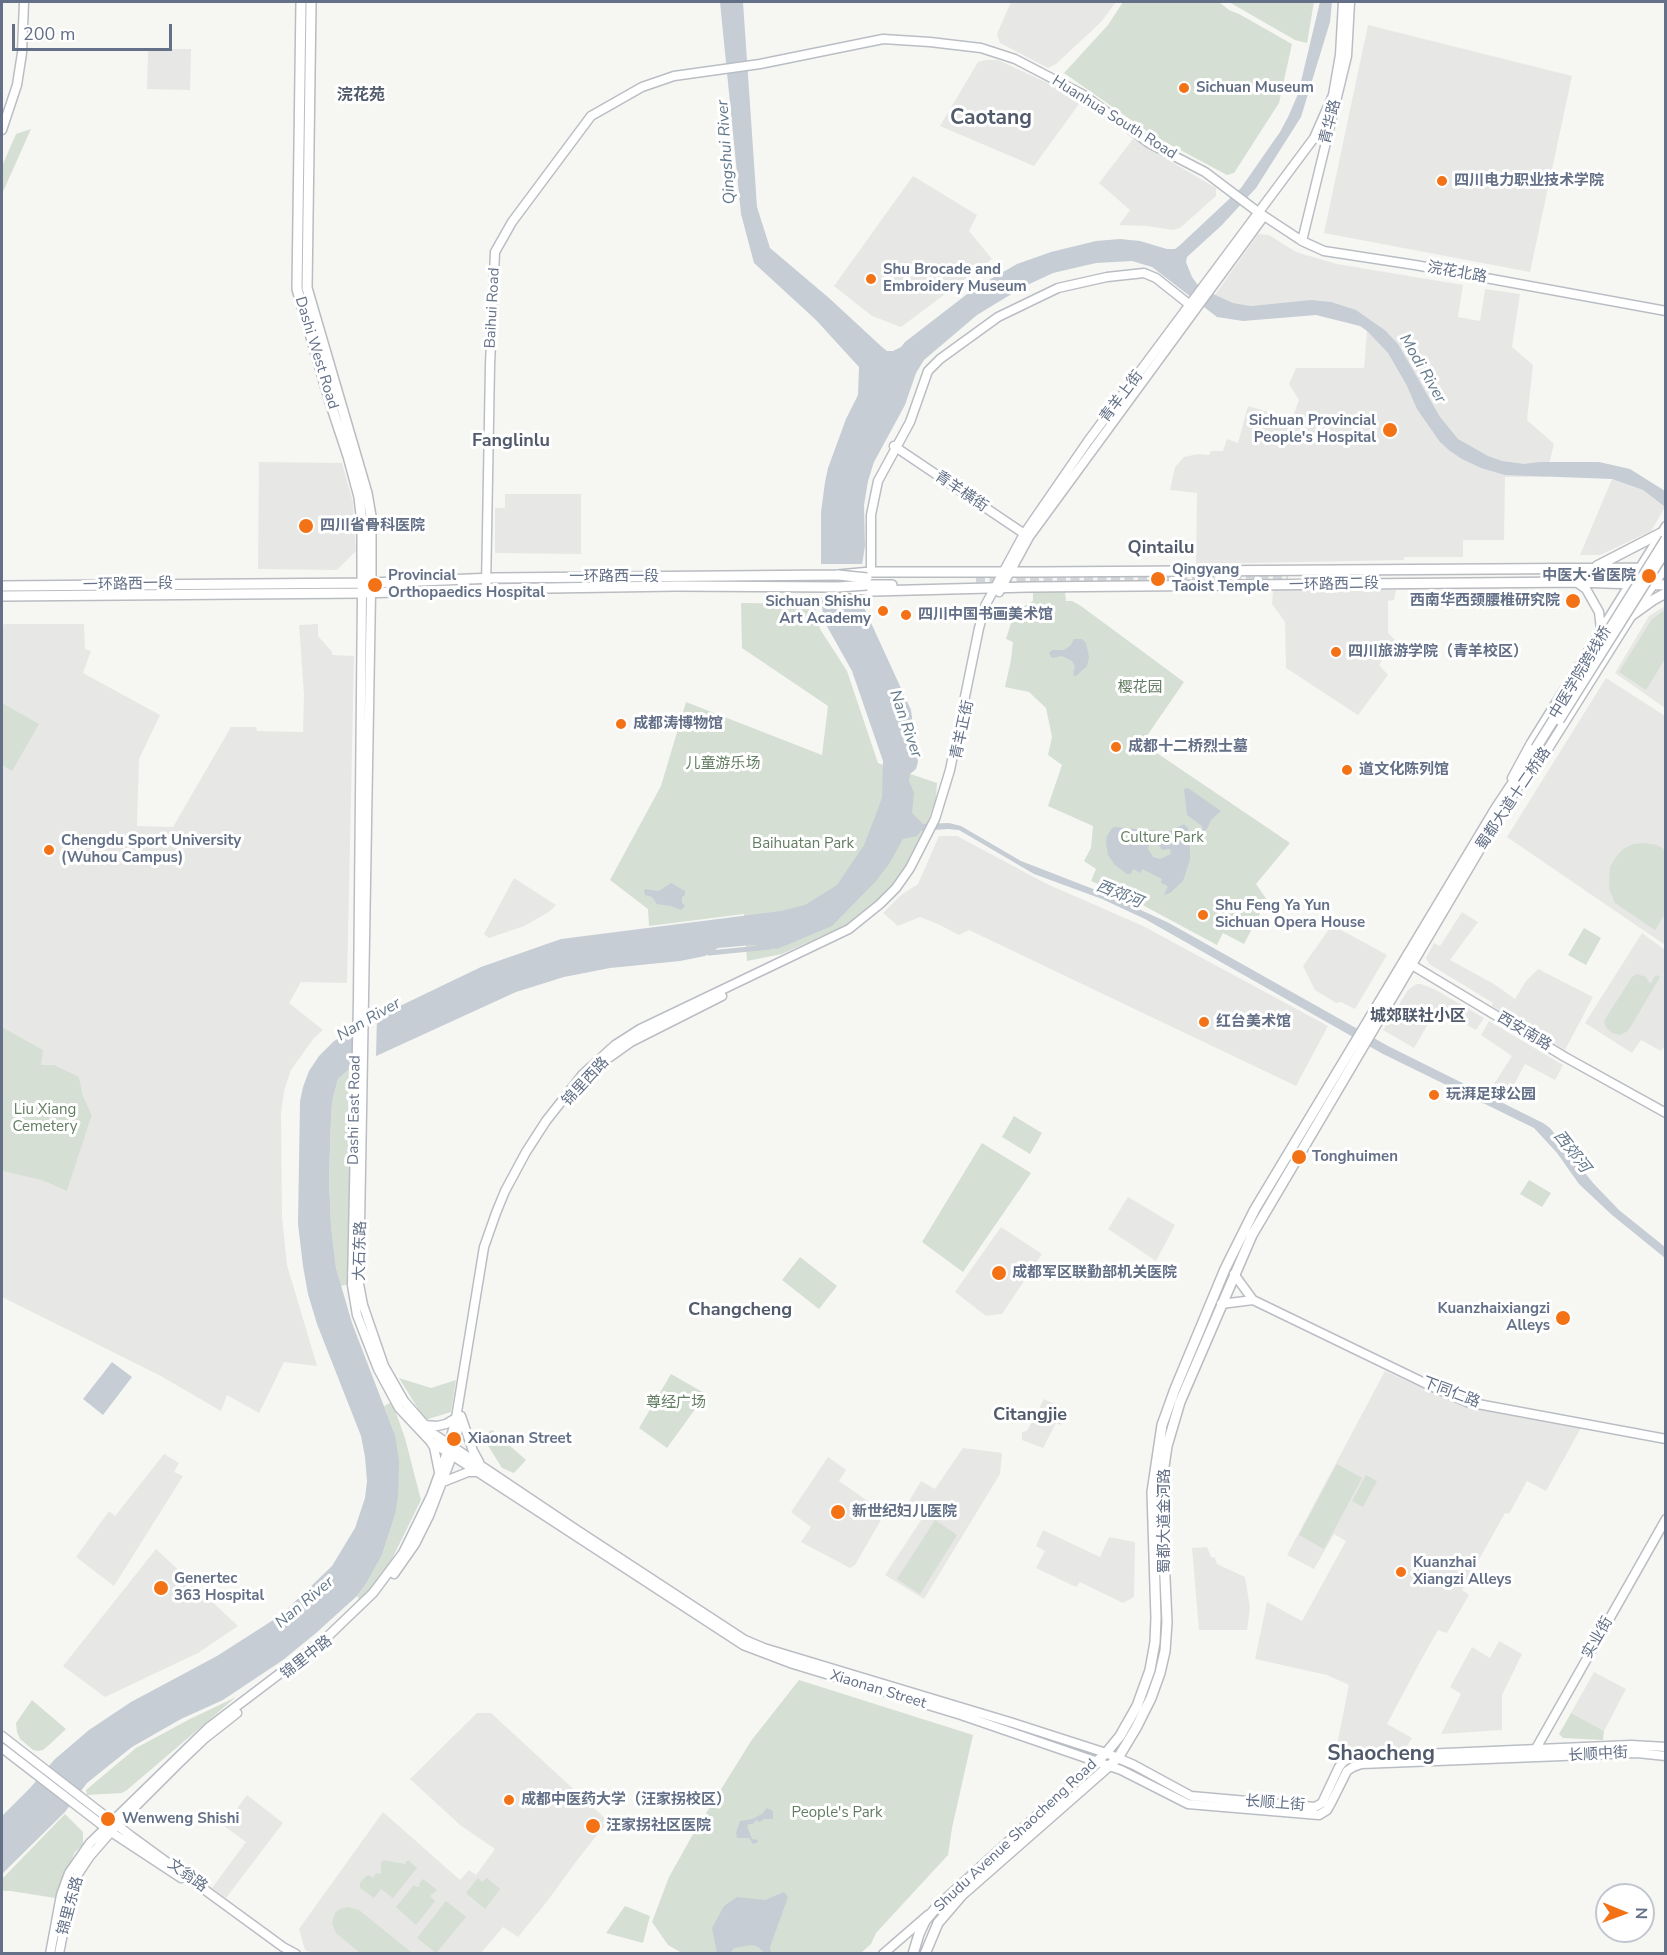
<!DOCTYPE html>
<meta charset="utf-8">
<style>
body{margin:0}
#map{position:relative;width:1667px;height:1955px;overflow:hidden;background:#f6f7f3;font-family:"Nunito Sans",sans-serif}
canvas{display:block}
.frame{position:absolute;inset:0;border:3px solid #637087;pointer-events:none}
.north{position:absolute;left:1595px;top:1883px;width:60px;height:60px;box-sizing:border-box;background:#fff;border:2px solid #c1c6cf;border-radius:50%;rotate:91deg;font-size:16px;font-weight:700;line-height:24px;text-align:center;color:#637087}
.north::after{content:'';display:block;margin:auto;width:21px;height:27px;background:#f37216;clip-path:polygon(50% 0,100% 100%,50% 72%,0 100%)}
.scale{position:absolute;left:12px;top:24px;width:160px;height:27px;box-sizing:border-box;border:3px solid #637087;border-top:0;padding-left:8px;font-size:18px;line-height:21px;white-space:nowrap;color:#637087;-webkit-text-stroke:4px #fff;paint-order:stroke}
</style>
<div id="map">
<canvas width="1667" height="1955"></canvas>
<div class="frame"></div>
<div class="north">N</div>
<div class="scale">200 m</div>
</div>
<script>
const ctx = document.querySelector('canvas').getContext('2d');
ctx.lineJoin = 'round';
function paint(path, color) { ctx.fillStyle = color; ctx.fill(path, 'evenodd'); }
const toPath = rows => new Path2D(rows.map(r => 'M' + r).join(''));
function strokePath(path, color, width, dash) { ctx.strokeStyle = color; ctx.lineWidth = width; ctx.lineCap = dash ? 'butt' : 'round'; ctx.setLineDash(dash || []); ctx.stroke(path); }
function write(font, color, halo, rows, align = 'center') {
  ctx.font = font + ' "Nunito Sans","Noto Sans SC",sans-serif'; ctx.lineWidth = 6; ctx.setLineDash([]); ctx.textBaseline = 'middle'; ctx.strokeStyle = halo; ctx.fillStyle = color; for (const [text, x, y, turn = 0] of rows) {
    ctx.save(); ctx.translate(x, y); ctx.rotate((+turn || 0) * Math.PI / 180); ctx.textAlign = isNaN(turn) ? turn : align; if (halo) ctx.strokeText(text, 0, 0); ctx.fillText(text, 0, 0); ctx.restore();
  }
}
paint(toPath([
 [1011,2,1116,2,1101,22,1056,64,1048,68,1000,43,997,34],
 [1368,25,1572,76,1530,272,1324,233],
 [148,49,191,49,190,90,147,89],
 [986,60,998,60,1080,98,1082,100,1034,166,940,126,978,62],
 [1133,139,1216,188,1216,196,1180,228,1173,230,1147,226,1119,225,1130,210,1099,183],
 [913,176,977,215,969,231,992,259,901,327,872,316,834,286],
 [1258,234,1269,235,1296,252,1337,264,1463,285,1458,317,1480,321,1485,289,1520,294,1512,347,1533,365,1527,420,1554,444,1546,477,1505,477,1504,540,1463,540,1463,557,1404,557,1404,560,1196,564,1197,493,1170,490,1175,467,1184,457,1198,454,1209,455,1211,451,1223,451,1227,439,1238,443,1248,406,1292,419,1299,400,1289,384,1296,368,1364,368,1367,331,1388,353,1407,386,1418,381,1398,344,1386,331,1310,300,1251,306,1233,303,1215,295],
 [259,462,342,463,353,502,356,551,337,570,258,569],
 [1612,479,1643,490,1665,507,1651,531,1600,555,1580,555],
 [505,494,581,494,581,554,495,553,495,508,505,508],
 [1273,590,1396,590,1394,600,1388,601,1388,633,1395,640,1379,665,1388,675,1358,715,1286,668,1285,622,1272,604],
 [1665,606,1665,708,1615,673,1649,616],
 [4,624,84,624,85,649,91,651,83,673,160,715,139,759,137,826,173,827,231,727,256,727,257,731,303,732,304,694,299,625,318,624,318,636,332,652,332,655,354,656,347,983,301,982,289,1003,323,1030,314,1038,291,1070,284,1091,281,1113,282,1217,287,1265,317,1366,284,1362,259,1413,227,1395,221,1411,159,1375,2,1297,2,1171,41,1180,67,1191,92,1115,83,1096,79,1077,41,1065,42,1050,2,1027,2,628],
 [1606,678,1665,716,1665,945,1507,837],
 [939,836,957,836,1047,884,1143,926,1328,1026,1296,1086,969,930,959,935,938,924,920,917,898,926,883,913,901,895,918,884],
 [514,878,556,905,549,912,524,926,489,938,484,934],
 [1462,912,1478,922,1450,960,1494,984,1515,999,1526,981,1538,969,1593,997,1565,1050,1492,1006,1493,1003,1429,964,1426,958,1434,943,1440,946],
 [1332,925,1387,955,1355,1009,1341,1002,1336,1003,1315,990,1303,966],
 [1642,933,1665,950,1666,1044,1661,1051,1641,1040,1632,1053,1585,1023],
 [1416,984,1421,984,1436,990,1484,1018,1476,1030,1437,1009,1414,1048,1383,1030,1408,990],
 [1489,1021,1563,1065,1555,1080,1525,1064,1508,1096,1492,1087,1512,1056,1481,1035],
 [1128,1197,1175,1225,1156,1261,1108,1229],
 [1001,1227,1042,1254,1002,1314,986,1316,955,1292],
 [1385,1371,1429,1391,1471,1405,1582,1426,1546,1491,1527,1481,1509,1514,1505,1513,1462,1590,1469,1595,1447,1633,1438,1630,1420,1662,1387,1724,1412,1738,1404,1751,1352,1753,1336,1750,1349,1685,1327,1675,1255,1659,1267,1602,1302,1621,1346,1541,1334,1534,1314,1569,1287,1555],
 [1044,1399,1067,1411,1061,1425,1056,1423,1043,1448,1022,1440,1022,1432,1027,1431],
 [963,1448,1002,1453,1000,1474,924,1599,885,1575,925,1514,908,1503,921,1481,935,1489],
 [164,1454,179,1463,174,1472,183,1476,114,1586,76,1557,109,1511,115,1516],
 [828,1457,846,1470,839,1481,885,1513,855,1565,850,1568,801,1542,811,1527,791,1512],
 [1043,1530,1100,1557,1109,1537,1135,1542,1134,1597,1123,1603,1080,1582,1076,1587,1036,1568,1045,1551,1036,1546],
 [1207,1547,1211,1557,1215,1558,1217,1564,1245,1577,1250,1608,1247,1630,1199,1630,1192,1548],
 [156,1549,238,1626,198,1653,105,1697,63,1666],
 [1499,1641,1522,1654,1502,1695,1502,1730,1441,1734,1461,1694,1450,1687,1472,1647,1490,1658],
 [1594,1672,1626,1689,1604,1731,1571,1713],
 [477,1713,491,1713,608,1821,575,1863,549,1899,518,1937,503,1927,481,1953,312,1953,305,1950,299,1929,383,1812,460,1880,469,1870,476,1875,495,1849,460,1825,410,1779],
 [247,1795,283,1823,226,1898,212,1888,246,1842,224,1826]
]), '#e7e7e6');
paint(toPath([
 [1123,2,1219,2,1229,10,1239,14,1292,44,1279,103,1234,173,1227,175,1154,136,1064,73,1108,25],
 [1229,2,1314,2,1307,43,1295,40],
 [31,129,2,194,2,166,16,134],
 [1033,592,1065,592,1066,601,1072,601,1081,606,1184,682,1142,743,1290,843,1256,884,1267,900,1244,944,1223,933,1217,945,1122,894,1091,881,1096,869,1084,861,1091,848,1093,826,1048,806,1062,765,1048,755,1052,737,1046,708,1029,692,1005,687,1011,660,1013,642,1006,639,1012,620,1019,609,1033,601],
 [741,603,814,604,820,629,847,671,878,763,937,783,936,800,916,853,893,888,853,922,782,954,747,961,744,914,649,926,648,909,610,880,661,786,686,702,822,755,828,706,742,648],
 [1665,610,1665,659,1646,690,1619,672,1652,619],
 [2,703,39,724,12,771,2,765],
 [1644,843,1657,845,1665,850,1665,914,1655,930,1615,903,1609,888,1610,867,1616,857,1623,849,1633,844],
 [1584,928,1601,938,1586,965,1568,955],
 [1637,974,1646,977,1650,984,1656,975,1660,977,1628,1031,1620,1035,1612,1033,1606,1027,1604,1022,1607,1016,1632,977],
 [2,1027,43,1050,41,1065,54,1065,79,1077,83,1096,92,1115,67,1191,41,1180,2,1171],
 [349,1068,348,1107,351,1107,349,1284,341,1286,336,1268,331,1226,329,1178,331,1120,332,1102,338,1079],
 [1014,1116,1042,1133,1030,1154,1002,1137],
 [982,1143,1031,1173,963,1272,922,1242],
 [1529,1180,1551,1193,1542,1207,1520,1194],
 [800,1257,837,1286,819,1309,782,1280],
 [671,1374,706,1394,667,1448,639,1428],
 [399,1378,431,1388,456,1380,451,1412,425,1420],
 [392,1402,405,1438,421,1500,389,1565,361,1602,357,1596,366,1584,382,1555,395,1515,395,1435,384,1406],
 [492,1430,526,1460,514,1473,502,1468,482,1436],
 [1337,1464,1362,1478,1324,1549,1299,1535],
 [1366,1475,1377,1481,1363,1507,1352,1501],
 [935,1520,957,1535,920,1594,897,1579],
 [799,1680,973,1735,952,1828,948,1855,876,1933,871,1944,861,1953,682,1953,668,1945,652,1922,669,1877,692,1836,751,1741],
 [236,1697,127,1790,122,1793,87,1795,86,1790,136,1748,190,1719],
 [32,1700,66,1729,49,1745,43,1750,38,1751,33,1750,20,1739,17,1732,16,1723],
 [1571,1713,1604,1731,1603,1740,1563,1738,1559,1734],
 [65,1814,83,1832,83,1845,75,1852,55,1898,11,1891,2,1891,2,1879],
 [383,1860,405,1864,408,1860,417,1868,393,1898,381,1889,374,1898,360,1888,360,1883,366,1876,369,1875,373,1878,376,1873,381,1874,381,1863],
 [487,1878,500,1889,485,1909,466,1893,478,1878,482,1882],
 [423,1879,437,1890,430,1896,435,1901,416,1925,396,1907,414,1885,417,1887,420,1886,419,1884],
 [446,1901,466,1917,436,1953,417,1938],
 [625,1906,650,1916,643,1943,606,1933],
 [348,1907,359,1910,412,1953,360,1953,336,1933,332,1923,335,1913,340,1909]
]), '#d6dfd4');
paint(toPath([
 [720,2,743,2,757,207,770,248,829,298,882,347,887,351,893,351,901,347,905,342,975,288,1017,264,1051,252,1096,241,1120,239,1140,241,1167,249,1175,249,1179,246,1241,188,1280,132,1288,117,1298,94,1320,2,1332,2,1330,22,1301,117,1256,188,1222,225,1187,257,1186,262,1192,277,1197,284,1209,292,1233,303,1251,306,1310,300,1331,302,1356,310,1386,331,1398,344,1440,417,1458,439,1488,456,1502,461,1524,464,1539,462,1599,462,1630,469,1665,491,1665,507,1643,490,1612,479,1505,475,1481,468,1462,459,1450,451,1440,442,1417,409,1407,386,1388,353,1367,331,1360,326,1316,315,1243,321,1217,317,1152,267,1132,261,1096,263,1053,273,1023,287,977,315,924,360,916,373,905,405,874,462,868,481,864,505,865,546,862,565,861,601,911,710,918,762,916,769,910,774,909,781,914,793,912,813,923,824,949,823,961,826,1021,861,1106,894,1169,923,1388,1046,1543,1123,1550,1128,1593,1183,1619,1210,1665,1247,1665,1258,1612,1215,1579,1184,1557,1153,1534,1128,1383,1054,1145,919,1102,899,1034,874,959,830,948,829,921,831,917,836,903,839,889,864,876,881,832,926,777,949,753,945,718,948,705,956,680,961,610,968,564,977,516,992,350,1068,338,1079,332,1102,331,1120,329,1178,331,1226,336,1268,352,1323,395,1435,399,1461,398,1496,395,1515,382,1555,366,1584,357,1596,316,1633,283,1660,223,1700,181,1719,132,1747,87,1783,65,1812,2,1874,2,1816,30,1788,55,1759,89,1730,131,1702,217,1656,281,1615,332,1566,355,1528,365,1498,367,1481,365,1457,361,1436,317,1324,308,1294,303,1266,298,1224,300,1101,303,1087,309,1071,319,1056,333,1042,350,1030,481,967,561,939,781,911,805,905,837,885,864,845,878,809,882,797,883,761,852,671,824,621,821,599,821,512,825,482,828,468,846,419,858,395,859,367,816,320,754,263,741,214],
 [1074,639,1082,639,1086,643,1089,657,1087,666,1076,676,1073,675,1075,666,1072,661,1062,656,1052,658,1049,653,1052,650,1064,650,1071,645],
 [1188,788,1221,811,1211,820,1207,829,1203,831,1202,826,1187,815,1184,789],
 [1184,824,1188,828,1190,837,1190,860,1183,881,1170,893,1164,895,1168,886,1161,883,1162,879,1142,869,1141,873,1133,869,1131,874,1127,874,1115,865,1108,855,1106,843,1107,836,1112,828,1115,827,1159,831,1154,842,1149,845,1148,849,1153,857,1160,859,1171,854,1170,849,1162,850,1158,844,1163,831,1168,832],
 [671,883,685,891,685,895,682,897,682,903,685,906,681,910,671,906,657,904,652,897,645,895,644,889,659,891],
 [112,1362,132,1377,103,1415,83,1399],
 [767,1808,773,1811,773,1819,764,1819,760,1822,756,1820,753,1824,749,1824,747,1826,752,1839,758,1840,758,1842,753,1844,749,1838,737,1838,736,1833,740,1821,752,1819,762,1814],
 [784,1892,788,1897,770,1947,771,1953,765,1953,758,1947,752,1945,734,1948,730,1953,717,1953,712,1928,724,1906,737,1897,765,1900]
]), '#c6cdd4');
paint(toPath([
 [817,564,865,564,864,598,818,597],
 [377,1015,376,1058,352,1069,352,1028]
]), '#f6f7f3');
strokePath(toPath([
 [705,950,709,953,770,947]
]), '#c6cdd4', 5);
strokePath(toPath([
 [976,578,1288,575],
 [1599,579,1640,578]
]), '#d1d5d8', 9, [9, 4.5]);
const secondary = toPath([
 [2,130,17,85,22,53,24,2],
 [1302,241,1347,56,1350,2],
 [894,446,1026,535],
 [871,572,871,515,878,481,910,422,928,371,940,359,998,317,1058,288,1107,277,1144,273,1156,278,1190,305],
 [1576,582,1586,589,1599,612,1601,629],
 [486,589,490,365,495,252,512,222,591,116,642,87,674,76,760,64,883,39,930,42,981,48,1015,59,1082,94,1149,143,1205,172,1258,212,1302,241,1324,251,1415,265,1666,311],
 [999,592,1029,537,1264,216],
 [362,593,358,999,352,1285,357,1315,378,1369,399,1408,430,1441,743,1645,793,1664,961,1715,1121,1770,1188,1804,1319,1815,1327,1810,1331,1803,1347,1771,1353,1767,1361,1764,1637,1753,1666,1756],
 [371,593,359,1284,363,1305,384,1366,404,1401,431,1432,577,1530,745,1640,764,1648,1013,1723,1106,1753,1134,1765,1191,1796,1315,1807,1322,1803,1339,1767,1344,1761,1353,1757,1631,1745,1666,1747],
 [1528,777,1541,760,1632,615,1666,567],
 [1512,778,1531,743,1666,526],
 [1407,962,1565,1057,1666,1113],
 [610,1057,631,1042,722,996],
 [1234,1274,1253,1300,1435,1388,1467,1402,1666,1439],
 [1221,1304,1253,1300],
 [461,1416,473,1451,479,1462],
 [424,1425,437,1426,446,1424,456,1418],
 [430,1441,434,1447,439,1472],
 [443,1482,468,1472,477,1472],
 [394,1574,415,1544,429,1516,452,1456,459,1425],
 [2,1736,131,1836,283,1947,296,1954],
 [2,1748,111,1832,181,1878],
 [1534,1752,1666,1519],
 [50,1954,61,1895,69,1873,90,1843,208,1728,324,1640,373,1593,403,1553,431,1496,447,1452,456,1418,484,1247,496,1213,505,1191,526,1152,546,1121,583,1074,615,1045,640,1029,849,929,880,904,896,888,910,868,935,819,950,770,979,628,986,604,1024,534,1088,441,1314,138,1333,95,1340,55,1343,2],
 [59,1954,70,1897,78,1874,90,1856,117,1825,179,1763,204,1739,237,1713],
 [883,1954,928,1915]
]);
const primary = toPath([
 [301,2,297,289,330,402,348,456,359,497,362,523,362,587],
 [311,2,307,288,367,493,371,516,371,588],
 [1597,566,1661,533],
 [867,585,892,585],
 [2,586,371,583,494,578,838,575,871,572,1039,572,1639,568,1666,566],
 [2,596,362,593,486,589,676,586,838,587,873,591,1028,587,1576,582,1666,585],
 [1632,615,1653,600,1666,593],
 [913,1954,919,1934,925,1921,935,1909,1106,1753,1120,1736,1137,1706,1150,1670,1155,1642,1156,1618,1152,1492,1162,1425,1175,1389,1225,1269,1255,1209,1496,808,1536,748],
 [925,1954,938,1923,962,1895,1109,1766,1118,1758,1136,1728,1151,1698,1160,1673,1165,1651,1167,1622,1162,1514,1163,1473,1167,1446,1180,1402,1252,1235,1502,811,1534,761]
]);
strokePath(secondary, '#babec4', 11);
strokePath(primary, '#b9bcc1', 12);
strokePath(secondary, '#fff', 8);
strokePath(primary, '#fff', 9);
const primaryBridge = toPath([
 [838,575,867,578],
 [838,587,867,585],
 [1559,720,1666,550],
 [1536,748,1666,539]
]);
strokePath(primaryBridge, '#b9bcc1', 12, []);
strokePath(primaryBridge, '#fff', 9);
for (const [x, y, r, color] of [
 [1184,88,6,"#f37216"],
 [1442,181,6,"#f37216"],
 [871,279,6,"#f37216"],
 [1390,430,8,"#f37216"],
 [306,526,8,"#f37216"],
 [1649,576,8,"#f37216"],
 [1158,579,8,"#f37216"],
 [375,585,8,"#f37216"],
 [1573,601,8,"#f37216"],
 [883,611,6,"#f37216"],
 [906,615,6,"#f37216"],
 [1336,652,6,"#f37216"],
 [621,724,6,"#f37216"],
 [1116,747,6,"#f37216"],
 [1347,770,6,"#f37216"],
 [49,850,6,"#f37216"],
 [1203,915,6,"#f37216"],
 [1204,1022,6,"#f37216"],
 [1434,1095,6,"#f37216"],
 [1299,1157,8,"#f37216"],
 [999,1273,8,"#f37216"],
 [1563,1318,8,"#f37216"],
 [454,1439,8,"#f37216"],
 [838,1512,8,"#f37216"],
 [1401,1572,6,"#f37216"],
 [161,1588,8,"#f37216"],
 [509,1800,6,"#f37216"],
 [108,1819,8,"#f37216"],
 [593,1826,8,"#f37216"]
]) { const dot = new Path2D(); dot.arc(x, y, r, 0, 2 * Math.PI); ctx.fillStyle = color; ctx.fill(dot); strokePath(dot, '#fff', 2); }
write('bold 15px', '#637087', '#fff', [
 ["Sichuan Museum",1196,88],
 ["四川电力职业技术学院",1454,181],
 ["Shu Brocade and",883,270],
 ["Embroidery Museum",883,287],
 ["Sichuan Provincial",1376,421,"right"],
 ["People's Hospital",1376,438,"right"],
 ["四川省骨科医院",320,526],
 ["Qingyang",1172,570],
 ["Taoist Temple",1172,587],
 ["Provincial",388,576],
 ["Orthopaedics Hospital",388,593],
 ["中医大·省医院",1636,576,"right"],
 ["西南华西颈腰椎研究院",1560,601,"right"],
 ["Sichuan Shishu",871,602,"right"],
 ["Art Academy",871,619,"right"],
 ["四川中国书画美术馆",918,615],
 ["四川旅游学院（青羊校区）",1348,652],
 ["成都涛博物馆",633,724],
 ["成都十二桥烈士墓",1128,747],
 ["道文化陈列馆",1359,770],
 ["Chengdu Sport University",61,841],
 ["(Wuhou Campus)",61,858],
 ["Shu Feng Ya Yun",1215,906],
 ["Sichuan Opera House",1215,923],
 ["红台美术馆",1216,1022],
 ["玩湃足球公园",1446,1095],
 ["Tonghuimen",1312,1157],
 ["成都军区联勤部机关医院",1012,1273],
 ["Kuanzhaixiangzi",1550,1309,"right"],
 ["Alleys",1550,1326,"right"],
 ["Xiaonan Street",468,1439],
 ["新世纪妇儿医院",852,1512],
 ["Kuanzhai",1413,1563],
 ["Xiangzi Alleys",1413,1580],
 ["Genertec",174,1579],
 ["363 Hospital",174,1596],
 ["成都中医药大学（汪家拐校区）",521,1800],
 ["Wenweng Shishi",122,1819],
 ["汪家拐社区医院",606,1826]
], 'left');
write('15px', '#637087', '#fff', [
 ["Huanhua South Road",1114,118,32],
 ["青华路",1331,122,-76],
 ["浣花北路",1457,273,10],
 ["Baihui Road",493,308,-87],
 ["Dashi West Road",316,353,73],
 ["青羊上街",1122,397,-53],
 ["青羊横街",961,492,34],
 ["一环路西一段",614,577],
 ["一环路西一段",128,585,-1],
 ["一环路西二段",1334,585,-1],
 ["中医学院跨线桥",1581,673,-59],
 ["青羊正街",963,730,-78],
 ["蜀都大道十二桥路",1514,799,-56],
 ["西安南路",1524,1032,31],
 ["锦里西路",586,1082,-47],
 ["Dashi East Road",355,1110,-89],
 ["大石东路",361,1251,-89],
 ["下同仁路",1451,1393,21],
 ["蜀都大道金河路",1165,1521,-90],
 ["实业街",1598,1638,-60],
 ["锦里中路",307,1658,-38],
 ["Xiaonan Street",878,1690,17],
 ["长顺中街",1598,1755,-3],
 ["长顺上街",1275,1804,4],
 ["Shudu Avenue Shaocheng Road",1016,1836,-43],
 ["文翁路",187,1876,36],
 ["锦里东路",71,1906,-75]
]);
write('15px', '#637d62', '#fff', [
 ["樱花园",1140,688],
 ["儿童游乐场",723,764],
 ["Culture Park",1162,838],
 ["Baihuatan Park",803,844],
 ["Liu Xiang",45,1110],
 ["Cemetery",45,1127],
 ["尊经广场",676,1403],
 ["People's Park",837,1813]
]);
write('bold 16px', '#515b6b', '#fff', [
 ["浣花苑",361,96],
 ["城郊联社小区",1418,1017]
]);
write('italic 16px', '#63798b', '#fff', [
 ["Qingshui River",727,152,-94],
 ["Modi River",1422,369,60],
 ["Nan River",905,724,71],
 ["西郊河",1119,895,22],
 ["Nan River",369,1020,-30],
 ["西郊河",1571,1152,52],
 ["Nan River",305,1603,-40]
]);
write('bold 18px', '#515b6b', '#fff', [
 ["Fanglinlu",511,442],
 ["Qintailu",1161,549],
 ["Changcheng",740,1311],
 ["Citangjie",1030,1416]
]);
write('bold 21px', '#515b6b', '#fff', [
 ["Caotang",991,119],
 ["Shaocheng",1381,1755]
]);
</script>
